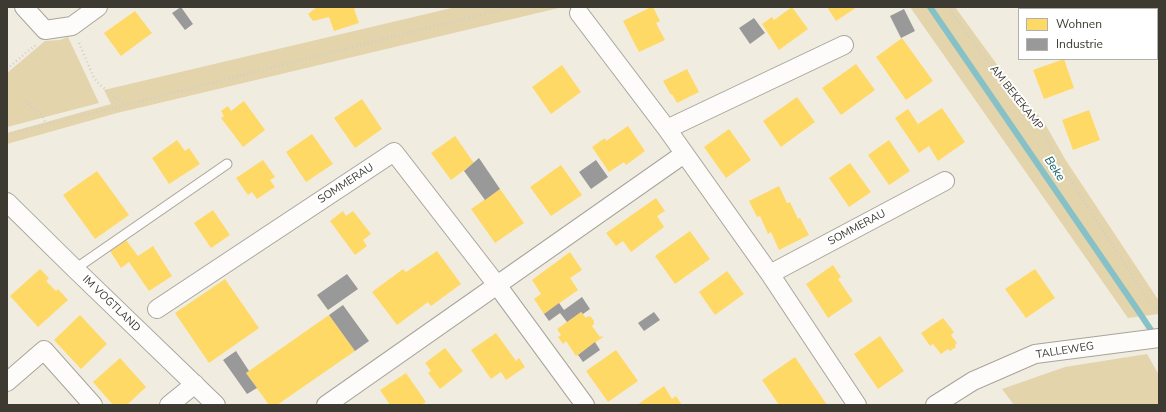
<!DOCTYPE html>
<style>
body{margin:0}
#map{position:relative;width:1166px;height:412px;overflow:hidden;background:#f1ece0;font-family:"Nunito Sans",sans-serif}
canvas{display:block}
.frame{position:absolute;inset:0;border:8px solid #3d3a32;pointer-events:none}
.legend{position:absolute;left:1018px;top:8px;width:140px;height:52px;box-sizing:border-box;background:#fff;border:1px solid #b1b0ad;margin:0;padding:5px 7px;list-style:none;font-size:12px;color:#3d3a32}
.legend li{display:flex;align-items:center;gap:8px;height:20px}
.legend b{width:20px;border:1px solid #b1b0ad}
</style>
<div id="map">
<canvas width="1166" height="412"></canvas>
<div class="frame"></div>
<ul class="legend">
<li><b style="height:11px;background:#ffd966"></b>Wohnen</li>
<li><b style="height:11px;background:#999"></b>Industrie</li>
</ul>
</div>
<script>
const ctx = document.querySelector('canvas').getContext('2d');
ctx.lineJoin = 'round';
function paint(path, color) { ctx.fillStyle = color; ctx.fill(path, 'evenodd'); }
const toPath = rows => new Path2D(rows.map(r => 'M' + r).join(''));
function strokePath(path, color, width, dash) { ctx.strokeStyle = color; ctx.lineWidth = width; ctx.lineCap = dash ? 'butt' : 'round'; ctx.setLineDash(dash || []); ctx.stroke(path); }
function write(font, color, halo, rows, align = 'center') {
  ctx.font = font + ' "Nunito Sans",sans-serif'; ctx.lineWidth = 4; ctx.setLineDash([]); ctx.textBaseline = 'middle'; ctx.strokeStyle = halo; ctx.fillStyle = color; for (const [text, x, y, turn = 0] of rows) {
    ctx.save(); ctx.translate(x, y); ctx.rotate((+turn || 0) * Math.PI / 180); ctx.textAlign = isNaN(turn) ? turn : align; if (halo) ctx.strokeText(text, 0, 0); ctx.fillText(text, 0, 0); ctx.restore();
  }
}
paint(toPath([
 [456,7,563,7,117,113,7,144,7,133,111,104,104,90],
 [910,7,955,7,1009,81,1044,122,1065,159,1159,301,1159,314,1128,318],
 [68,37,99,103,7,127,7,73,45,41,60,40],
 [1147,354,1159,375,1159,405,1014,405,1002,389,1065,367]
]), '#e3d4ac');
paint(toPath([
 [317,7,355,7,356,8,354,9,359,23,334,31,329,17,313,21,308,14],
 [651,7,653,7,660,21,656,23,665,40,639,52,623,21],
 [792,7,808,29,779,50,762,24,772,17,774,20],
 [827,7,857,7,836,21],
 [135,11,152,33,121,56,104,33],
 [902,38,933,81,906,100,876,57],
 [1064,59,1074,88,1044,99,1033,70],
 [856,64,875,90,841,115,822,88],
 [562,65,581,92,551,114,532,87],
 [687,69,699,92,677,103,672,94,671,95,663,81],
 [797,97,815,122,781,147,763,121],
 [362,99,382,129,355,148,334,118],
 [244,101,265,130,243,147,221,118,224,116,221,111,228,106,231,111],
 [942,108,965,142,938,161,929,146,919,153,895,118,908,109,918,124],
 [1089,110,1100,140,1073,150,1062,120],
 [628,126,645,151,626,165,624,162,609,172,592,147,605,138,606,141],
 [729,129,751,160,726,178,704,147],
 [312,134,333,164,306,182,286,152],
 [455,136,474,163,451,180,431,153],
 [177,140,185,151,189,148,200,164,169,184,152,158],
 [889,140,910,171,889,185,868,155],
 [263,160,275,177,270,180,275,187,257,199,252,192,248,195,236,178],
 [850,163,871,192,849,207,829,178],
 [561,165,582,195,551,216,530,187],
 [97,171,129,215,95,239,63,195],
 [779,186,787,203,790,202,798,219,800,218,809,235,779,250,771,232,768,234,760,216,757,217,749,201],
 [500,189,524,223,495,243,471,209],
 [656,198,665,211,657,216,664,227,631,252,623,241,616,246,606,233],
 [213,210,230,235,211,248,194,223],
 [343,211,346,216,353,211,371,234,363,240,367,246,355,255,330,221],
 [690,231,710,259,675,284,655,256],
 [126,240,138,256,153,246,172,276,149,291,129,262,121,268,110,251],
 [437,251,461,284,431,306,428,302,397,325,372,292,403,269,406,272],
 [570,252,582,270,570,278,578,290,544,314,534,299,541,294,532,280],
 [833,265,841,277,838,279,853,301,828,318,806,284],
 [40,269,49,278,46,281,56,291,58,289,68,300,38,327,10,296],
 [1035,269,1055,298,1026,318,1005,289],
 [727,271,744,294,715,315,699,292],
 [225,279,259,328,209,363,175,313],
 [581,312,586,318,588,316,591,317,594,321,594,324,592,326,600,337,602,336,603,337,576,356,566,341,563,344,558,337,561,335,557,329],
 [80,315,107,344,81,369,54,340],
 [329,315,355,351,277,405,269,405,246,373],
 [943,318,954,332,951,335,957,343,955,345,956,347,950,351,948,349,941,354,933,344,930,346,921,333],
 [496,333,516,361,519,358,525,367,506,380,501,372,491,379,471,350],
 [880,336,904,371,878,389,854,354],
 [445,348,463,371,440,389,428,373,431,371,425,363],
 [616,350,638,381,608,402,586,371],
 [795,357,827,405,779,405,762,380],
 [120,358,146,387,127,405,113,405,93,382],
 [406,373,426,402,421,405,390,405,380,390],
 [664,386,672,399,676,396,682,405,637,405]
]), '#ffd966');
paint(toPath([
 [181,7,193,24,185,30,172,13],
 [904,9,915,31,901,38,890,16],
 [754,18,765,33,750,44,739,28],
 [479,158,500,189,485,200,464,171],
 [596,160,608,177,591,189,579,172],
 [347,274,358,289,328,310,317,295],
 [582,297,590,309,583,314,581,312,567,322,560,313,549,321,544,314,559,303,564,310],
 [343,305,369,341,355,351,329,315],
 [654,312,660,320,644,331,638,323],
 [595,342,600,350,583,362,578,355],
 [236,351,249,371,246,373,257,388,247,394,223,360]
]), '#999');
strokePath(toPath([
 [930,7,1137,309,1155,336]
]), '#85c1c6', 6);
const service = toPath([
 [75,269,227,164]
]);
const minor = toPath([
 [24,7,45,30,72,26,98,7],
 [579,13,667,129,770,274,857,405],
 [667,129,844,45],
 [7,202,75,269,216,405],
 [770,274,945,181],
 [157,309,394,152,497,285,585,405],
 [7,382,44,350,93,405],
 [169,405,195,384],
 [326,405,684,154],
 [935,405,973,381,1035,354,1159,338]
]);
strokePath(service, '#a8a49b', 11);
strokePath(minor, '#a8a49b', 20);
strokePath(toPath([
 [948,7,1004,85,1039,126,1059,162,1149,302,1159,311],
 [79,43,94,78,100,85,125,105],
 [7,69,28,51,36,45],
 [25,101,42,115,46,124],
 [7,134,125,105,510,7]
]), '#cfceca', 2.5, [1, 3]);
strokePath(service, '#fdfcfa', 9);
strokePath(minor, '#fdfcfa', 18);
write('11px', '#3d3a32', '#fff', [
 ["AM BEKEKAMP",1016,98,52],
 ["SOMMERAU",346,184,-33],
 ["SOMMERAU",857,228,-28],
 ["IM VOGTLAND",111,304,44],
 ["TALLEWEG",1065,351,-9]
]);
write('italic 12px', '#105c65', '#fff', [
 ["Beke",1054,169,56]
]);
</script>
